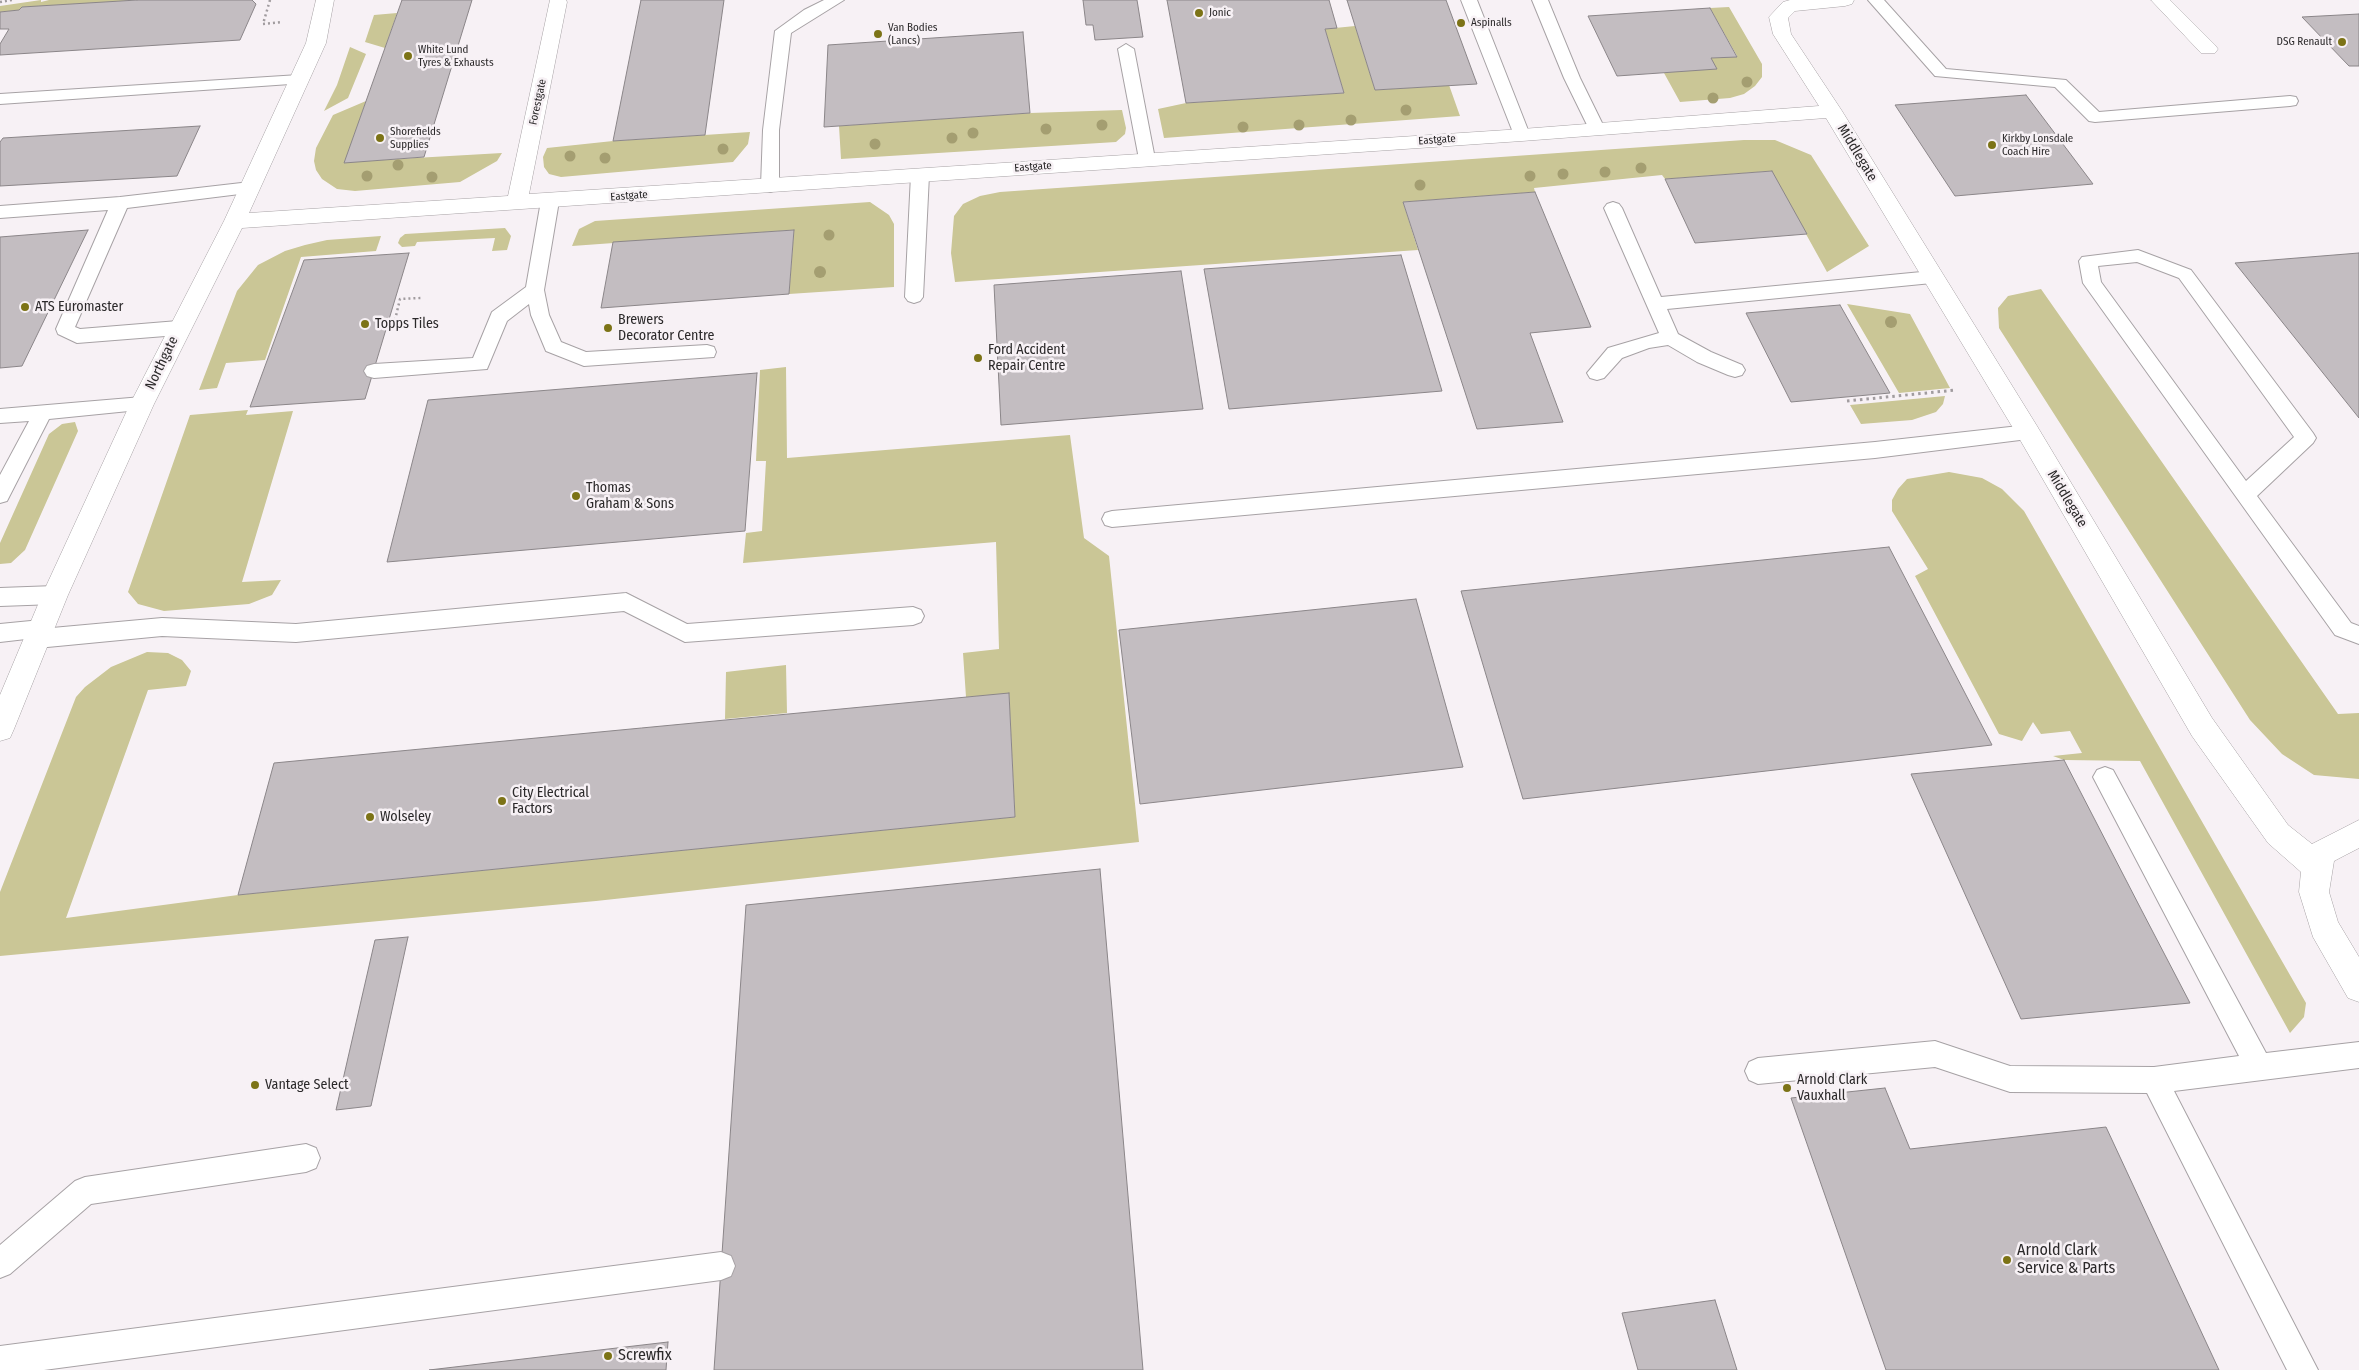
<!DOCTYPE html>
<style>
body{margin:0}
canvas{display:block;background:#f7f1f5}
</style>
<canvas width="2359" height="1370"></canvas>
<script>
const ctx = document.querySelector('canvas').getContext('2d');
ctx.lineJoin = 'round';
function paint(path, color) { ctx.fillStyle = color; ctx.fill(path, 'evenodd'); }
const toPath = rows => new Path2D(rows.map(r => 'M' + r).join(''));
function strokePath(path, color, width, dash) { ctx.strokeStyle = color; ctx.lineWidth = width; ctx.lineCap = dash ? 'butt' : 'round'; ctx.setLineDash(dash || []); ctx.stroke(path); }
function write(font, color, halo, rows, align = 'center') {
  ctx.font = font + ' "Fira Sans Condensed",sans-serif'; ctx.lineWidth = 5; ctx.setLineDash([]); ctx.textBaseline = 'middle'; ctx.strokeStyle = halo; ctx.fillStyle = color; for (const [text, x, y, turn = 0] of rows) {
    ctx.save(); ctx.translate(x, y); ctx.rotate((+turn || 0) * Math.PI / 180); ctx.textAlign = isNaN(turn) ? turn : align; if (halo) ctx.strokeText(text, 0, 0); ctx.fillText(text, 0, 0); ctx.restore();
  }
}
paint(toPath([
 [41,0,41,2,49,0,137,0,0,12,0,6],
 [1729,7,1762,64,1762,77,1755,86,1744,94,1730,98,1680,102,1664,73,1711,58,1737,56,1710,8],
 [397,13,385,48,365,42,374,15],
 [1355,26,1375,90,1449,85,1460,116,1164,138,1158,109,1186,103,1344,93,1325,29],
 [350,47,366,54,348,98,324,111,337,85],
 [366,101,345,162,502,153,497,161,460,182,355,191,337,189,322,179,316,170,314,161,316,148,333,115],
 [1122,110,1126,128,1125,134,1116,142,841,159,839,126,1030,113],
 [750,132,748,144,733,162,561,177,549,174,544,167,543,157,547,148,613,141],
 [1744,140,1775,140,1811,155,1869,246,1827,272,1771,171,1665,179,1662,175,1534,188,1535,192,1403,202,1418,250,955,282,951,253,954,216,963,204,980,196,1000,192],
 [870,202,889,215,894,224,894,287,789,294,794,230,572,246,579,229,595,221],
 [505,228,511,236,507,250,492,251,495,238,417,242,415,246,402,247,398,243,400,238,405,234],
 [381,236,376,251,301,257,265,360,226,363,217,388,199,390,237,291,258,265,285,251,305,245,327,240],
 [2041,289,2338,714,2359,713,2359,779,2314,775,2282,754,2250,720,1999,328,1998,308,2008,296],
 [1847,304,1910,314,1950,388,1899,393],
 [786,367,787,458,1070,435,1084,538,1109,556,1139,842,596,901,0,956,0,892,76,697,85,687,111,667,147,652,168,653,182,660,191,671,186,686,148,690,66,918,238,895,1015,817,1009,694,966,697,963,653,999,649,996,542,743,563,746,533,762,531,766,461,756,461,760,370],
 [1945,396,1943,404,1936,412,1912,420,1861,424,1850,405],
 [248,410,246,415,293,411,242,582,281,580,272,595,249,604,164,611,138,604,128,592,190,415],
 [75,422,78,431,25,550,11,563,0,564,0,543,49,434,62,424],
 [1949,472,1982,478,2002,489,2024,511,2306,1003,2304,1017,2290,1033,2140,761,2064,760,2053,756,2082,753,2070,731,2041,734,2033,722,2022,741,1999,734,1915,576,1928,569,1892,511,1892,500,1898,489,1907,479],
 [786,665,787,713,725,719,726,672]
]), '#cac696');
const building = toPath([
 [137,0,252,0,256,4,240,40,0,55,0,44,9,29,0,29,0,12,19,10,22,7,137,0],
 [402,0,472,0,424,157,344,163,402,0],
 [641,0,724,0,705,135,613,141,641,0],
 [1083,0,1137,0,1143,37,1095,40,1093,25,1086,25,1083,0],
 [1167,0,1329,0,1337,28,1325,29,1344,93,1186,103,1167,0],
 [1347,0,1446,0,1477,84,1375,90,1347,0],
 [1710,8,1737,57,1711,58,1717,69,1617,76,1588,16,1710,8],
 [2359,14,2359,66,2349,66,2302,17,2359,14],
 [1023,32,1030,113,824,127,828,45,1023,32],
 [2026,95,2093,184,1955,196,1895,105,2026,95],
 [200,126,177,176,0,186,0,142,3,138,200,126],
 [1772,171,1807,234,1695,243,1665,179,1772,171],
 [1535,192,1591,327,1530,333,1563,422,1477,429,1403,202,1535,192],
 [88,230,22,366,0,368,0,237,88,230],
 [794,230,789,294,601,308,613,242,794,230],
 [409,253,365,399,250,407,304,260,409,253],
 [2359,253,2359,418,2235,263,2359,253],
 [1401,255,1442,391,1229,409,1204,269,1401,255],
 [1181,271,1203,409,1001,425,994,285,1181,271],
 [1840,305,1890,393,1791,402,1746,313,1840,305],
 [757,373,745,531,387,562,428,400,757,373],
 [1889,547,1992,745,1523,799,1461,591,1889,547],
 [1416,599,1463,767,1140,804,1119,630,1416,599],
 [1009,693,1015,817,238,895,274,763,1009,693],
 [2064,760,2142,911,2190,1003,2021,1019,1911,774,2064,760],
 [1100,869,1143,1370,714,1370,746,905,1100,869],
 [408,937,371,1106,336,1110,375,940,408,937],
 [1885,1088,1910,1149,2106,1127,2219,1370,1886,1370,1791,1098,1885,1088],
 [1715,1300,1737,1370,1638,1370,1622,1313,1715,1300],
 [668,1342,666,1370,429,1370,668,1342]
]);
paint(building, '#c3bdc1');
strokePath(building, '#8b8689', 1);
const service = toPath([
 [824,0,844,0,791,33,779,130,779,186,776,190,770,192,764,190,761,186,763,130,775,31,804,10,824,0],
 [1461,0,1477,0,1530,135,1528,139,1516,139,1514,135,1461,0],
 [1532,0,1548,0,1580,78,1605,129,1603,133,1597,134,1591,133,1589,129,1564,78,1532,0],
 [1868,0,1884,0,1946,69,2066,80,2099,112,2290,96,2296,97,2298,101,2296,105,2290,106,2095,122,2089,121,2055,87,1935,76,1868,0],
 [1126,44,1134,49,1155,159,1153,163,1147,164,1141,163,1139,159,1118,49,1126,44],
 [299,75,305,77,307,80,305,83,0,104,0,94,299,75],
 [920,170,926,171,929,175,923,297,920,301,914,303,908,301,905,297,911,175,914,171,920,170],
 [250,182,256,184,259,188,256,192,127,208,75,327,80,329,178,321,185,323,187,328,185,333,178,335,77,343,58,334,56,329,108,210,0,218,0,206,120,197,250,182],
 [550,195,556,197,559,201,544,290,549,315,561,342,586,352,707,345,714,347,716,352,714,357,584,366,546,351,531,315,529,304,507,321,487,369,374,378,367,376,364,371,367,366,374,364,473,358,492,312,526,287,541,201,544,197,550,195],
 [1613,202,1619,204,1622,208,1661,297,1932,271,1938,273,1941,277,1938,281,1932,283,1667,309,1678,334,1711,352,1742,365,1745,370,1742,375,1735,377,1728,375,1697,362,1668,345,1649,348,1622,358,1604,378,1597,380,1590,378,1587,373,1608,348,1659,333,1604,208,1607,204,1613,202],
 [2138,250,2191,270,2313,433,2316,438,2313,443,2257,496,2351,623,2359,626,2359,644,2335,635,2083,283,2079,261,2082,257,2138,250],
 [2137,262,2179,278,2294,437,2246,481,2101,282,2098,266,2137,262],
 [142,397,149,399,152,404,149,409,49,419,7,501,0,503,0,475,29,421,0,423,0,409,142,397],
 [2028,425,2035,427,2038,432,2035,437,2028,439,1875,458,1112,527,1105,525,1102,519,1105,513,1112,511,1875,442,2028,425],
 [55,586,63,589,66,595,63,601,55,604,0,606,0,588,55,586],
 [626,593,687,624,913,607,921,610,924,616,921,622,913,625,685,642,624,611,296,642,162,636,37,648,29,645,26,639,0,642,0,624,41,620,49,623,52,628,162,618,296,624,626,593],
 [2105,767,2113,770,2266,1053,2359,1042,2359,1068,2174,1091,2318,1370,2287,1370,2147,1093,2010,1092,1935,1067,1758,1084,1749,1080,1745,1071,1749,1062,1758,1058,1935,1041,2010,1066,2154,1067,2239,1056,2093,777,2097,770,2105,767],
 [306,1144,316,1148,320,1158,316,1168,306,1172,91,1204,10,1274,0,1278,0,1245,75,1181,85,1177,306,1144],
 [721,1252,731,1256,735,1266,731,1276,721,1280,44,1370,0,1370,0,1346,721,1252]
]);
const minor = toPath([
 [316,0,334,0,326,43,249,213,508,196,550,0,566,0,567,2,529,194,1522,129,1819,106,1773,34,1769,17,1783,2,1790,0,1854,0,1852,4,1845,6,1795,11,1788,18,1791,34,1842,111,2037,426,2212,718,2288,825,2312,844,2359,820,2359,848,2334,861,2329,892,2338,922,2359,957,2359,1002,2348,998,2313,937,2299,892,2301,872,2268,843,2192,736,2019,438,1826,118,1522,141,242,228,154,404,68,595,14,729,10,738,0,741,0,695,42,595,130,404,224,221,306,43,316,0],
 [2151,0,2170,0,2215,45,2218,49,2215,53,2201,53,2151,0]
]);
strokePath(service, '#a7a2a5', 2);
strokePath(minor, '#a7a2a5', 1);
strokePath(toPath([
 [270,0,263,24,282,22],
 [0,2,12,0],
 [390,320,395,320,400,299,421,298]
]), '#a19c9f', 2.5, [2, 3]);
strokePath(toPath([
 [1847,401,1956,390]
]), '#a19c9f', 3, [2.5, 4]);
paint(service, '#fff');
paint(minor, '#fff');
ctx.fillStyle = '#a49e71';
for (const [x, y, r] of [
 [1747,82,5.5],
 [1713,98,5.5],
 [1406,110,5.5],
 [1351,120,5.5],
 [1102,125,5.5],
 [1299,125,5.5],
 [1243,127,5.5],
 [1046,129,5.5],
 [973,133,5.5],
 [952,138,5.5],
 [875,144,5.5],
 [723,149,5.5],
 [570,156,5.5],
 [605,158,5.5],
 [398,165,5.5],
 [1641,168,5.5],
 [1605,172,5.5],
 [1563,174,5.5],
 [367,176,5.5],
 [1530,176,5.5],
 [432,177,5.5],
 [1420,185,5.5],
 [829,235,5.5],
 [820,272,6],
 [1891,322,6]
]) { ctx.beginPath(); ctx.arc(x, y, r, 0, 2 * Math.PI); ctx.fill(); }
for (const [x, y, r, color] of [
 [1199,13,5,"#7c7316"],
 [1461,23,5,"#7c7316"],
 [878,34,5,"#7c7316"],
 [2342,42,5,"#7c7316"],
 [408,56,5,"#7c7316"],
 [380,138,5,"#7c7316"],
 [1992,145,5,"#7c7316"],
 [25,307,5,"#7c7316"],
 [365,324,5,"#7c7316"],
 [608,328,5,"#7c7316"],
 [978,358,5,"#7c7316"],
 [576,496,5,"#7c7316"],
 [502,801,5,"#7c7316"],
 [370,817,5,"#7c7316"],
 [255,1085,5,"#7c7316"],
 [1787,1088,5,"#7c7316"],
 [2007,1260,5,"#7c7316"],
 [608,1356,5,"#7c7316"]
]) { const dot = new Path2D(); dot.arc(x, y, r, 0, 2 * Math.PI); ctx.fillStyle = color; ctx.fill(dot); strokePath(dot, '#f7f1f5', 2); }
write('11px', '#2b292a', '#f7f1f5', [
 ["Jonic",1209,13],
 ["Aspinalls",1471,23],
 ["Van Bodies",888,28],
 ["(Lancs)",888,41],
 ["DSG Renault",2332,42,"right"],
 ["White Lund",418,50],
 ["Tyres & Exhausts",418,63],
 ["Shorefields",390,132],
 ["Supplies",390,145],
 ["Kirkby Lonsdale",2002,139],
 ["Coach Hire",2002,152]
], 'left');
write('11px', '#2b292a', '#f7f1f5', [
 ["Forestgate",538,102,-78],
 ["Eastgate",1437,140,-4],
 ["Eastgate",1033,167,-4],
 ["Eastgate",629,196,-4]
]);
write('14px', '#2b292a', '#f7f1f5', [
 ["Middlegate",1857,153,59],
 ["Northgate",162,363,-64],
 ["Middlegate",2067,499,59]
]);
write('14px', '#2b292a', '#f7f1f5', [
 ["ATS Euromaster",35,307],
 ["Brewers",618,320],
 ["Decorator Centre",618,336],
 ["Topps Tiles",375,324],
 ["Ford Accident",988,350],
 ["Repair Centre",988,366],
 ["Thomas",586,488],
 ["Graham & Sons",586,504],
 ["City Electrical",512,793],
 ["Factors",512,809],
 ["Wolseley",380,817],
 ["Arnold Clark",1797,1080],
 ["Vauxhall",1797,1096],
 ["Vantage Select",265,1085]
], 'left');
write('16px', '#2b292a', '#f7f1f5', [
 ["Arnold Clark",2017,1251],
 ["Service & Parts",2017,1269],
 ["Screwfix",618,1356]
], 'left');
</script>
